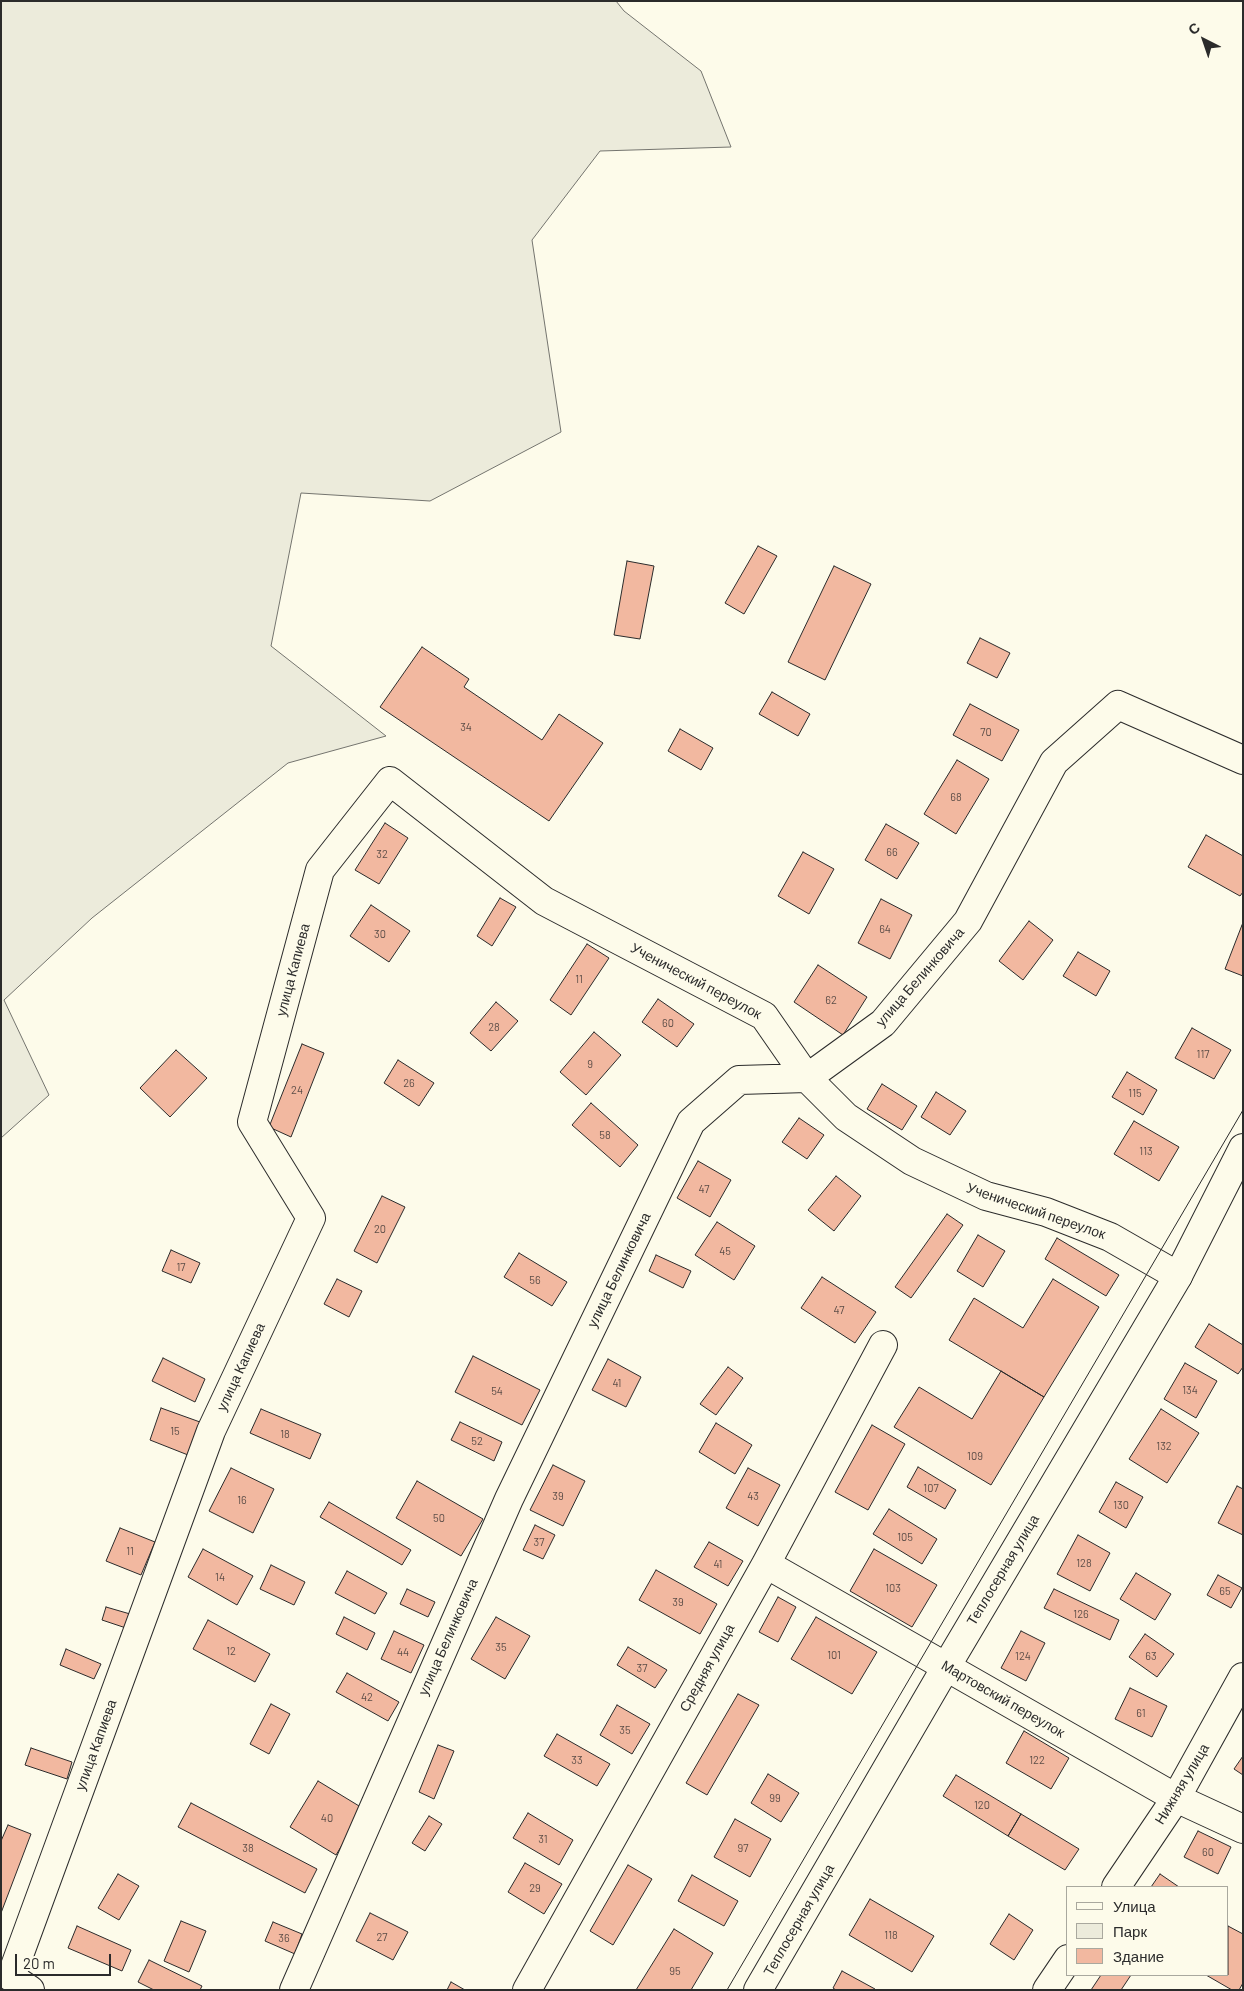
<!DOCTYPE html>
<meta charset="utf-8">
<style>
body{margin:0}
#map{position:relative;width:1244px;height:1991px;overflow:hidden;background:#fdfbea;font-family:Barlow,sans-serif}
canvas{display:block}
.frame{position:absolute;inset:0;border:2px solid #2b2b2b;pointer-events:none}
.legend{position:absolute;left:1066px;top:1886px;width:162px;height:90px;box-sizing:border-box;background:#fdfbea;border:1px solid #a9a89e;margin:0;padding:6px 9px;list-style:none;font-size:15px;color:#2b2b2b}
.legend li{display:flex;align-items:center;gap:10px;height:25px}
.legend b{width:25px;border:1px solid #a9a89e}
.north{position:absolute;left:1179px;top:15px;width:50px;height:50px;-webkit-text-stroke:4px #fdfbea;paint-order:stroke;rotate:319deg;font-size:14px;font-weight:700;line-height:20px;text-align:center;color:#2b2b2b}
.north::after{content:'';display:block;margin:auto;width:18px;height:22px;background:#2b2b2b;clip-path:polygon(50% 0,100% 100%,50% 72%,0 100%)}
.scale{position:absolute;left:15px;top:1954px;width:96px;height:22px;box-sizing:border-box;border:2px solid #2b2b2b;border-top:0;padding-left:6px;font-size:15px;line-height:18px;white-space:nowrap;color:#2b2b2b;-webkit-text-stroke:4px #fdfbea;paint-order:stroke}
</style>
<div id="map">
<canvas width="1244" height="1991"></canvas>
<div class="frame"></div>
<ul class="legend">
<li><b style="height:6px;background:#fdfbea"></b>Улица</li>
<li><b style="height:14px;background:#ecebdb"></b>Парк</li>
<li><b style="height:14px;background:#f2b8a0"></b>Здание</li>
</ul>
<div class="north">С</div>
<div class="scale">20 m</div>
</div>
<script>
const ctx = document.querySelector('canvas').getContext('2d');
ctx.lineJoin = 'round';
function paint(path, color) { ctx.fillStyle = color; ctx.fill(path, 'evenodd'); }
const toPath = rows => new Path2D(rows.map(r => 'M' + r).join(''));
function strokePath(path, color, width, dash) { ctx.strokeStyle = color; ctx.lineWidth = width; ctx.lineCap = dash ? 'butt' : 'round'; ctx.setLineDash(dash || []); ctx.stroke(path); }
function write(font, color, halo, rows, align = 'center') {
  ctx.font = font + ' Barlow,sans-serif'; ctx.lineWidth = 4; ctx.setLineDash([]); ctx.textBaseline = 'middle'; ctx.strokeStyle = halo; ctx.fillStyle = color; for (const [text, x, y, turn = 0] of rows) {
    ctx.save(); ctx.translate(x, y); ctx.rotate((+turn || 0) * Math.PI / 180); ctx.textAlign = isNaN(turn) ? turn : align; if (halo) ctx.strokeText(text, 0, 0); ctx.fillText(text, 0, 0); ctx.restore();
  }
}
const green = toPath([
 [1,1,616,1,624,11,701,71,731,147,600,151,532,240,561,432,430,501,301,493,271,646,386,736,288,763,92,918,4,1000,49,1095,1,1138,1,1]
]);
paint(green, '#ecebdb');
strokePath(green, '#74746e', 1);
const building = toPath([
 [758,546,777,556,744,614,725,603,758,546],
 [627,561,654,566,640,639,614,635,627,561],
 [834,566,871,584,825,680,788,662,834,566],
 [980,638,1010,653,997,678,967,663,980,638],
 [422,647,469,679,464,687,542,740,559,714,603,743,549,821,380,707,422,647],
 [772,692,810,714,798,736,759,714,772,692],
 [970,704,1019,730,1002,761,953,735,970,704],
 [680,729,713,748,701,770,668,751,680,729],
 [957,760,989,779,956,834,924,814,957,760],
 [385,823,408,838,379,884,355,870,385,823],
 [886,824,919,843,897,879,865,860,886,824],
 [1206,835,1243,856,1243,892,1240,896,1188,867,1206,835],
 [803,852,834,869,809,914,778,896,803,852],
 [500,898,516,907,492,946,477,936,500,898],
 [881,899,912,915,890,959,858,943,881,899],
 [371,905,410,931,389,962,350,936,371,905],
 [1029,921,1053,940,1023,980,999,961,1029,921],
 [1242,925,1243,925,1243,976,1225,969,1242,925],
 [587,944,609,958,571,1015,550,1000,587,944],
 [1078,952,1110,971,1096,996,1063,976,1078,952],
 [818,965,867,997,843,1035,794,1002,818,965],
 [658,999,694,1024,677,1047,642,1022,658,999],
 [496,1002,518,1021,491,1051,470,1033,496,1002],
 [1192,1028,1231,1050,1214,1079,1175,1058,1192,1028],
 [594,1032,621,1055,586,1095,560,1072,594,1032],
 [302,1044,324,1053,291,1137,269,1127,302,1044],
 [176,1050,207,1078,170,1117,140,1088,176,1050],
 [398,1060,434,1083,419,1106,384,1083,398,1060],
 [1127,1072,1157,1090,1143,1115,1112,1097,1127,1072],
 [882,1084,917,1106,902,1130,867,1109,882,1084],
 [936,1092,966,1111,950,1135,921,1117,936,1092],
 [591,1103,638,1145,620,1167,572,1125,591,1103],
 [799,1118,824,1135,807,1159,782,1142,799,1118],
 [1134,1121,1179,1147,1159,1181,1114,1154,1134,1121],
 [698,1161,731,1180,710,1217,677,1198,698,1161],
 [836,1176,861,1196,834,1231,808,1210,836,1176],
 [382,1196,405,1207,377,1263,354,1251,382,1196],
 [947,1214,963,1225,911,1298,895,1287,947,1214],
 [717,1222,755,1246,734,1280,695,1255,717,1222],
 [978,1235,1005,1251,983,1287,957,1271,978,1235],
 [1057,1238,1119,1275,1106,1296,1045,1259,1057,1238],
 [171,1250,200,1263,191,1283,162,1271,171,1250],
 [519,1253,567,1282,552,1306,504,1277,519,1253],
 [656,1255,691,1271,683,1288,649,1271,656,1255],
 [822,1277,876,1312,855,1343,801,1308,822,1277],
 [337,1279,362,1291,349,1317,324,1304,337,1279],
 [1053,1279,1099,1307,1044,1397,949,1340,974,1298,1023,1328,1053,1279],
 [1209,1324,1243,1345,1243,1367,1238,1374,1195,1347,1209,1324],
 [473,1356,540,1390,522,1425,455,1392,473,1356],
 [163,1358,205,1379,195,1402,152,1381,163,1358],
 [608,1359,641,1377,626,1407,592,1390,608,1359],
 [1185,1363,1217,1381,1196,1418,1164,1399,1185,1363],
 [728,1367,743,1378,716,1415,700,1404,728,1367],
 [1001,1371,1044,1397,991,1485,894,1427,919,1387,972,1419,1001,1371],
 [161,1408,200,1422,188,1455,150,1440,161,1408],
 [261,1409,321,1434,310,1459,250,1433,261,1409],
 [1161,1409,1199,1433,1167,1483,1129,1459,1161,1409],
 [460,1422,502,1442,494,1461,451,1440,460,1422],
 [716,1423,752,1445,735,1474,699,1452,716,1423],
 [872,1425,905,1444,868,1510,835,1492,872,1425],
 [553,1465,585,1481,563,1526,530,1510,553,1465],
 [918,1467,956,1490,945,1509,907,1487,918,1467],
 [231,1468,274,1489,253,1533,209,1511,231,1468],
 [748,1468,780,1485,758,1526,726,1508,748,1468],
 [417,1481,483,1519,461,1556,396,1518,417,1481],
 [1116,1482,1143,1497,1126,1528,1099,1512,1116,1482],
 [1237,1486,1243,1489,1243,1535,1218,1523,1237,1486],
 [329,1502,411,1550,402,1565,320,1517,329,1502],
 [889,1509,937,1539,922,1564,873,1534,889,1509],
 [535,1525,555,1535,543,1559,523,1550,535,1525],
 [120,1528,155,1542,141,1575,106,1561,120,1528],
 [1078,1535,1110,1553,1090,1591,1057,1574,1078,1535],
 [709,1542,743,1561,728,1586,694,1567,709,1542],
 [203,1549,253,1576,237,1605,188,1577,203,1549],
 [874,1549,937,1585,912,1627,850,1591,874,1549],
 [271,1565,305,1582,294,1605,260,1589,271,1565],
 [656,1570,717,1604,700,1634,639,1600,656,1570],
 [347,1571,387,1593,375,1614,335,1593,347,1571],
 [1136,1573,1171,1594,1155,1620,1120,1599,1136,1573],
 [1218,1575,1242,1588,1231,1608,1207,1595,1218,1575],
 [407,1589,435,1602,428,1617,400,1604,407,1589],
 [1054,1589,1119,1620,1110,1640,1044,1608,1054,1589],
 [778,1597,796,1607,778,1642,759,1632,778,1597],
 [106,1607,137,1616,132,1630,102,1620,106,1607],
 [344,1617,375,1633,367,1650,336,1634,344,1617],
 [496,1617,530,1636,505,1679,471,1659,496,1617],
 [816,1617,877,1652,852,1694,791,1659,816,1617],
 [208,1620,270,1654,255,1682,193,1649,208,1620],
 [394,1631,424,1645,411,1673,381,1659,394,1631],
 [1021,1631,1045,1643,1026,1681,1001,1668,1021,1631],
 [1145,1634,1174,1654,1157,1677,1129,1657,1145,1634],
 [628,1647,667,1670,655,1688,617,1665,628,1647],
 [66,1649,101,1664,94,1679,60,1665,66,1649],
 [347,1673,399,1702,388,1721,336,1692,347,1673],
 [1130,1688,1167,1706,1152,1737,1115,1719,1130,1688],
 [738,1694,759,1705,707,1795,686,1783,738,1694],
 [271,1704,290,1714,269,1754,250,1744,271,1704],
 [617,1705,650,1724,632,1754,600,1735,617,1705],
 [1024,1731,1069,1758,1051,1789,1006,1763,1024,1731],
 [557,1734,610,1764,597,1786,544,1756,557,1734],
 [438,1745,454,1751,434,1799,419,1792,438,1745],
 [31,1748,72,1762,67,1779,25,1765,31,1748],
 [1243,1756,1243,1775,1234,1769,1243,1756],
 [768,1774,799,1793,781,1822,751,1803,768,1774],
 [956,1775,1021,1814,1008,1836,943,1796,956,1775],
 [318,1781,364,1809,336,1855,290,1827,318,1781],
 [191,1803,317,1869,305,1893,178,1827,191,1803],
 [528,1813,573,1840,559,1865,513,1838,528,1813],
 [1021,1814,1079,1849,1065,1870,1008,1836,1021,1814],
 [429,1816,442,1824,425,1851,412,1843,429,1816],
 [735,1819,771,1839,750,1877,714,1857,735,1819],
 [8,1825,31,1834,1,1913,1,1841,8,1825],
 [1198,1831,1231,1847,1218,1874,1184,1857,1198,1831],
 [525,1863,562,1884,544,1914,508,1892,525,1863],
 [628,1865,652,1879,613,1945,590,1931,628,1865],
 [118,1874,139,1886,119,1920,98,1908,118,1874],
 [1160,1874,1179,1887,1151,1887,1160,1874],
 [692,1875,738,1901,724,1926,678,1901,692,1875],
 [870,1899,934,1936,912,1972,849,1935,870,1899],
 [370,1913,408,1932,393,1960,356,1941,370,1913],
 [1009,1914,1033,1930,1014,1960,990,1944,1009,1914],
 [181,1921,206,1931,189,1972,164,1961,181,1921],
 [273,1922,302,1934,295,1954,265,1941,273,1922],
 [77,1926,131,1950,122,1971,68,1948,77,1926],
 [1228,1926,1243,1934,1243,1983,1239,1990,1232,1990,1206,1975,1228,1975,1228,1926],
 [674,1929,713,1953,691,1990,636,1990,674,1929],
 [149,1960,202,1986,200,1990,154,1990,138,1982,149,1960],
 [842,1971,875,1989,874,1990,836,1990,833,1988,842,1971],
 [1101,1975,1131,1975,1121,1990,1091,1990,1101,1975],
 [451,1982,465,1990,447,1990,451,1982]
]);
paint(building, '#f2b8a0');
strokePath(building, '#2b2b2b', 1);
const minor = toPath([
 [766,1564,1176,1798,1243,1829],
 [1116,1887,1176,1798,1243,1677],
 [30,1990,11,1977,211,1431,311,1218,252,1122,320,870,390,781,544,901,764,1016,807,1078,846,1117,912,1161,986,1196,1046,1212,1110,1237,1178,1276],
 [294,1990,509,1499,691,1122,739,1080,807,1078,883,1023,968,921,1054,762,1118,705,1243,760],
 [527,1990,766,1564,883,1345],
 [1047,1990,1068,1959]
]);
const secondary = toPath([
 [758,1990,946,1667,1178,1276,1243,1148]
]);
strokePath(minor, '#2b2b2b', 30);
strokePath(secondary, '#2b2b2b', 30);
strokePath(minor, '#fdfbea', 28);
strokePath(secondary, '#fdfbea', 28);
strokePath(toPath([
 [727,1990,1243,1110]
]), '#2b2b2b', 1);
write('11px', '#5d4e48', null, [
 ["34",466,727],
 ["70",986,732],
 ["68",956,797],
 ["66",892,852],
 ["32",382,854],
 ["64",885,929],
 ["30",380,934],
 ["11",579,979],
 ["62",831,1000],
 ["60",668,1023],
 ["28",494,1027],
 ["117",1203,1054],
 ["9",590,1064],
 ["26",409,1083],
 ["24",297,1090],
 ["115",1135,1093],
 ["58",605,1135],
 ["113",1146,1151],
 ["47",704,1189],
 ["20",380,1229],
 ["45",725,1251],
 ["17",181,1267],
 ["56",535,1280],
 ["47",839,1310],
 ["41",617,1383],
 ["134",1190,1390],
 ["54",497,1391],
 ["15",175,1431],
 ["18",285,1434],
 ["52",477,1441],
 ["132",1164,1446],
 ["109",975,1456],
 ["107",931,1488],
 ["39",558,1496],
 ["43",753,1496],
 ["16",242,1500],
 ["130",1121,1505],
 ["50",439,1518],
 ["105",905,1537],
 ["37",539,1542],
 ["11",130,1551],
 ["128",1084,1563],
 ["41",718,1564],
 ["14",220,1577],
 ["103",893,1588],
 ["65",1225,1591],
 ["39",678,1602],
 ["126",1081,1614],
 ["35",501,1647],
 ["12",231,1651],
 ["44",403,1652],
 ["101",834,1655],
 ["124",1023,1656],
 ["63",1151,1656],
 ["37",642,1668],
 ["42",367,1697],
 ["61",1141,1713],
 ["35",625,1730],
 ["33",577,1760],
 ["122",1037,1760],
 ["99",775,1798],
 ["120",982,1805],
 ["40",327,1818],
 ["31",543,1839],
 ["38",248,1848],
 ["97",743,1848],
 ["60",1208,1852],
 ["29",535,1888],
 ["118",891,1935],
 ["27",382,1937],
 ["36",284,1938],
 ["95",675,1971]
]);
write('14px', '#2b2b2b', '#fdfbea', [
 ["улица Капиева",293,970,-75],
 ["улица Белинковича",920,977,-49],
 ["Ученический переулок",696,981,28],
 ["Ученический переулок",1036,1211,19],
 ["улица Белинковича",619,1270,-64],
 ["улица Капиева",241,1367,-65],
 ["Теплосерная улица",1003,1570,-59],
 ["улица Белинковича",448,1637,-66],
 ["Средняя улица",707,1668,-61],
 ["Мартовский переулок",1003,1699,30],
 ["улица Капиева",96,1745,-70],
 ["Нижняя улица",1182,1784,-59],
 ["Теплосерная улица",799,1920,-60]
]);
</script>
